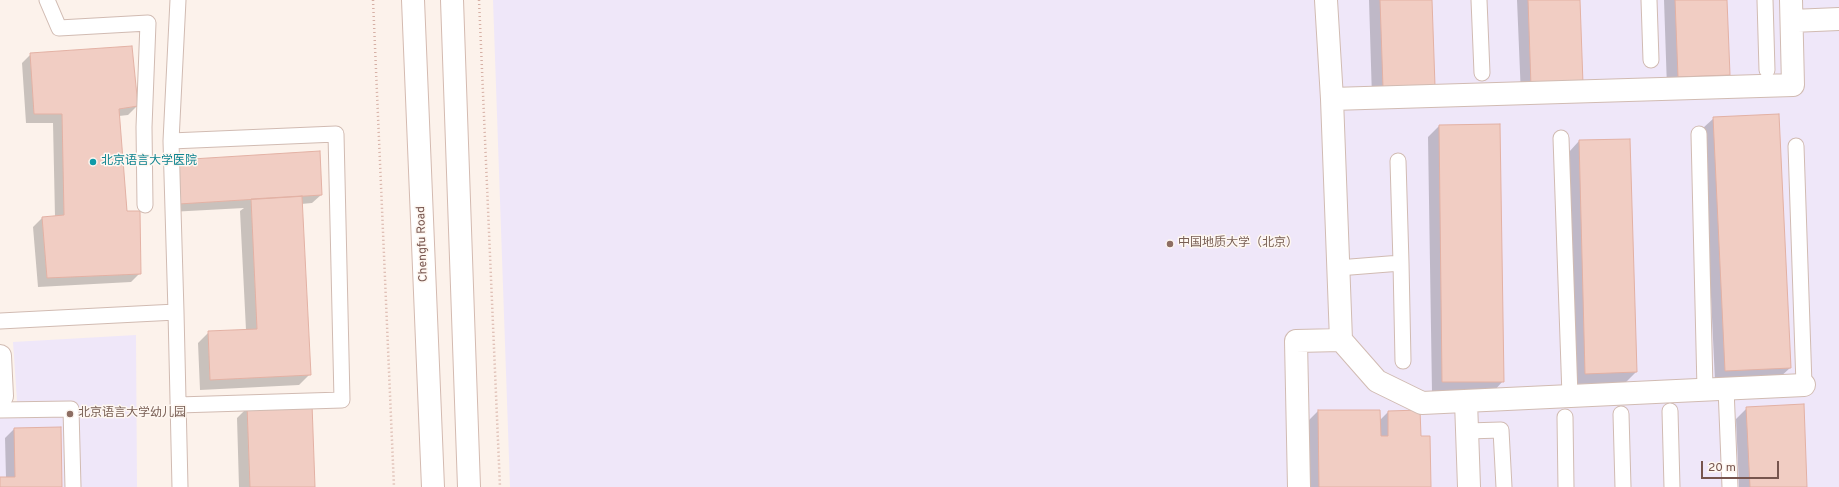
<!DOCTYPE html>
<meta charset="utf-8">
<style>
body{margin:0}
#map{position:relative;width:1839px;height:487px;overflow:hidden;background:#fcf2eb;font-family:Overpass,sans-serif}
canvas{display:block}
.scale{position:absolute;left:1701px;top:461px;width:78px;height:18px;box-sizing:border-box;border:2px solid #77554e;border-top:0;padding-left:5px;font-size:12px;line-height:14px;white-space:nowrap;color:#77554e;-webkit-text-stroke:3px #fef7f1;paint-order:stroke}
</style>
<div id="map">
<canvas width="1839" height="487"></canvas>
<div class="scale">20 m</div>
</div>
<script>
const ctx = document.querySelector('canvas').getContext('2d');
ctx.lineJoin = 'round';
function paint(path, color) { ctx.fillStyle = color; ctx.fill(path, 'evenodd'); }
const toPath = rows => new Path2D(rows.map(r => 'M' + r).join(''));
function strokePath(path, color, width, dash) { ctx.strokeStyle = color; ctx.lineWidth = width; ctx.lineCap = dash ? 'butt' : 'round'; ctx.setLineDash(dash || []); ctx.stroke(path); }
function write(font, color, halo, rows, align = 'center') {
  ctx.font = font + ' Overpass,"Noto Sans SC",sans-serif'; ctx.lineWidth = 3; ctx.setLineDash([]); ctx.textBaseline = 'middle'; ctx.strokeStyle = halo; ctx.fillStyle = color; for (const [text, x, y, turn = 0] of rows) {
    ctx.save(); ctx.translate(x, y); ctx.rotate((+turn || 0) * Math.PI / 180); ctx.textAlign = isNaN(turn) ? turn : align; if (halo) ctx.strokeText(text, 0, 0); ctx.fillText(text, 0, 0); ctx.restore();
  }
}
paint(toPath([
 [493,0,1839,0,1839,487,510,487],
 [136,335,137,487,0,487,0,418,17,401,13,342]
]), '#efe7f9');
paint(toPath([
 [1369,0,1431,0,1434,85,1372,98],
 [1517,0,1579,0,1582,83,1521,96],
 [1664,0,1726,0,1729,75,1718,86,1667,88],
 [31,54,137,106,128,115,119,116,127,212,140,273,131,282,38,287,33,227,42,218,55,217,53,123,26,123,22,63],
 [1714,118,1790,368,1779,378,1715,381,1703,128],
 [1439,126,1503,381,1493,392,1432,393,1428,137],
 [1579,141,1636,372,1625,383,1575,384,1569,152],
 [168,170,321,195,312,203,301,204,310,374,299,385,200,390,198,343,209,332,246,330,240,211,244,208,170,212],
 [248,407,314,487,239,487,237,418],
 [1747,408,1806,487,1739,487,1736,419],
 [1318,411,1379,421,1388,412,1430,487,1309,487,1307,422],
 [14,429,61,487,0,487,0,478,6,478,5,438]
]), '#0003');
const building = toPath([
 [1380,0,1432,0,1435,86,1383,88,1380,0],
 [1528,0,1580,0,1583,84,1531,86,1528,0],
 [1675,0,1727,0,1730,75,1678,77,1675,0],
 [132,46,138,106,119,109,127,211,140,211,141,274,47,278,42,217,64,215,62,114,34,114,30,53,132,46],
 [1779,114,1791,368,1725,371,1713,117,1779,114],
 [1500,124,1504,382,1442,382,1439,125,1500,124],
 [1630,139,1637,372,1585,374,1579,140,1630,139],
 [320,151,322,195,179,204,176,160,320,151],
 [302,196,311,375,210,380,208,331,257,329,251,199,302,196],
 [312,404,315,487,250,487,247,406,312,404],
 [1804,404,1807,487,1750,487,1746,407,1804,404],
 [1318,410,1380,410,1381,436,1388,436,1388,411,1420,410,1421,436,1430,436,1431,487,1319,487,1318,410],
 [61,427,62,487,0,487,0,477,15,477,14,428,61,427]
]);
paint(building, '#f1cdc3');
strokePath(building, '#e3b1a4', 1);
const service = toPath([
 [47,0,59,28,148,23,144,127,145,205],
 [1479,0,1482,73],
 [1649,0,1651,60],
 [1765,0,1767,70],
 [1699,134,1705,389],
 [1561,138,1570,396],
 [171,141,336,134,342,400,178,405],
 [1796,146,1804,385],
 [1398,161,1401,263],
 [1338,268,1401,263,1403,361],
 [176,312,171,141,178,0],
 [0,321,176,312,180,487],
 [1726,388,1730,487],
 [0,410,71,409,73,487],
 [1670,411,1672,487],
 [1621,414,1623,487],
 [1565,417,1566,487],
 [1467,431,1501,430,1504,487]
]);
const minor = toPath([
 [1326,0,1332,99,1341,340,1377,381,1422,403,1804,385],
 [1792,21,1839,19],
 [1332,99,1793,85,1791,0],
 [0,356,2,396,0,400],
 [1466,401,1469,487],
 [1299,487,1296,341,1341,340]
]);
const secondary = toPath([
 [413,0,433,487],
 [452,0,469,487]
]);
strokePath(service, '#d1bbb2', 17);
strokePath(minor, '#d1bbb2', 24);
strokePath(secondary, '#d4bab0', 24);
strokePath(toPath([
 [373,0,394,487],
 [479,0,500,487]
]), '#d6b0a5', 2.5, [1, 3]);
strokePath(service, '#fff', 15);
strokePath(minor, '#fff', 22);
strokePath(secondary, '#fff', 22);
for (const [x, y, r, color] of [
 [93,162,4,"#0f9aa8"],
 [1170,244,4,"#8d6e63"],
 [70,414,4,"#8d6e63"]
]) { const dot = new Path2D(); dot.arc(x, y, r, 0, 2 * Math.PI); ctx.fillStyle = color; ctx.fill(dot); strokePath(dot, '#fef7f1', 1.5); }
write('12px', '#0d838f', '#fef7f1', [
 ["北京语言大学医院",101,162]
], 'left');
write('12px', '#77554e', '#fef7f1', [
 ["Chengfu Road",423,244,-92]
]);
write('12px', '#785e54', '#fef7f1', [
 ["中国地质大学（北京）",1178,244],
 ["北京语言大学幼儿园",78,414]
], 'left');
</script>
